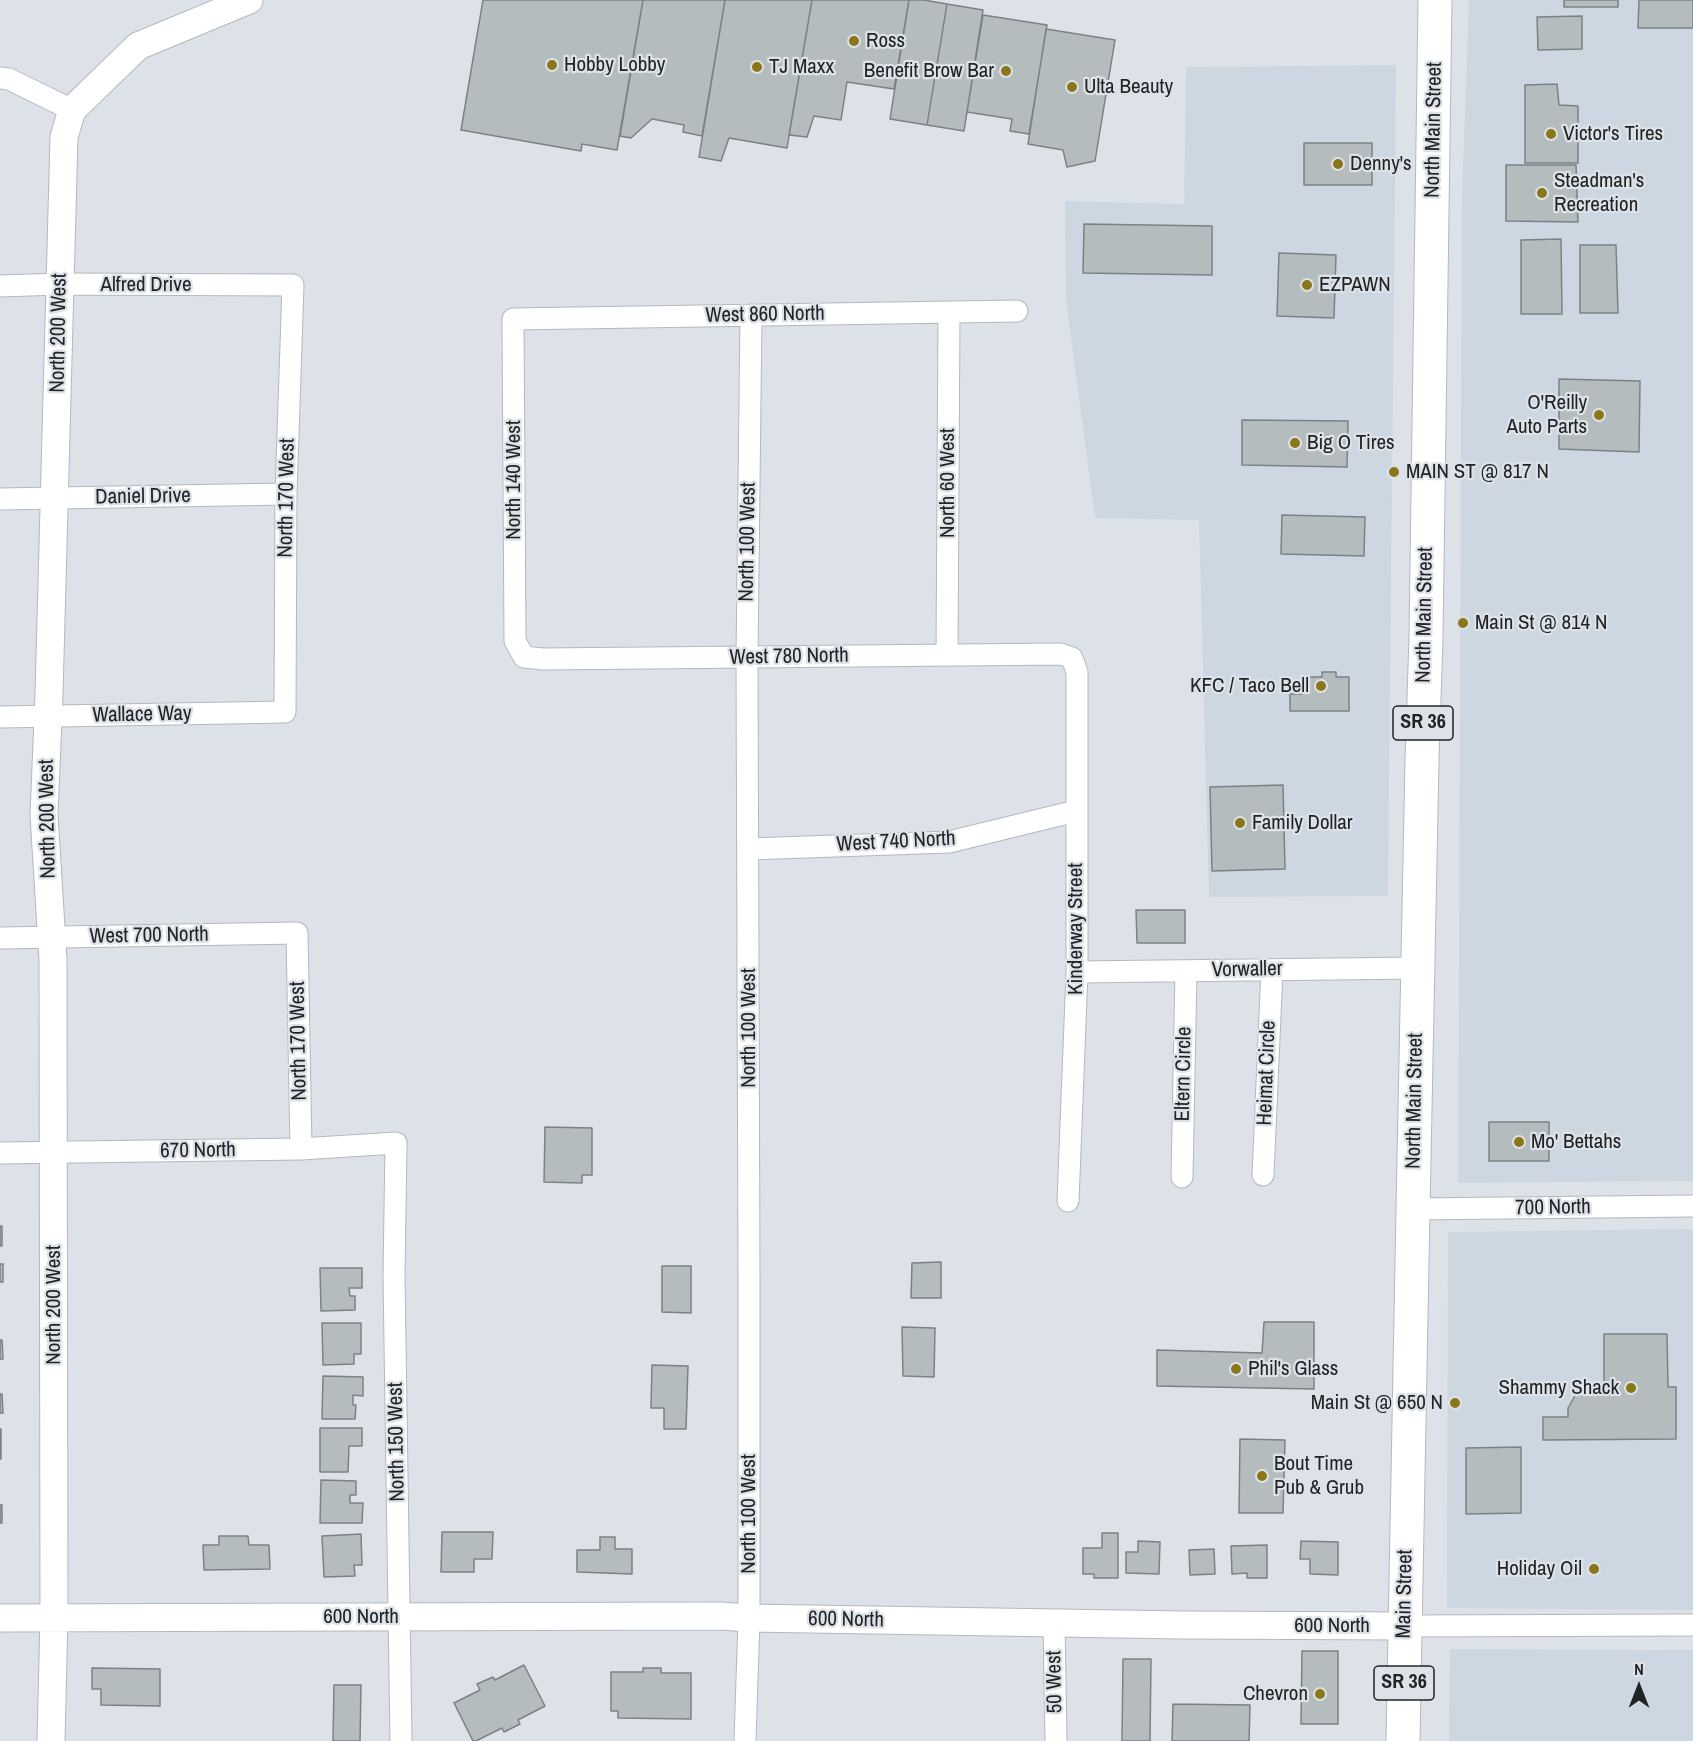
<!DOCTYPE html>
<style>
body{margin:0}
#map{position:relative;width:1693px;height:1741px;overflow:hidden;background:#dde2e8;font-family:"Archivo Narrow",sans-serif}
canvas{display:block}
.north{position:absolute;left:1609px;top:1657px;width:60px;height:60px;-webkit-text-stroke:4px #dde2e8;paint-order:stroke;rotate:0deg;font-size:16px;font-weight:700;line-height:24px;text-align:center;color:#212325}
.north::after{content:'';display:block;margin:auto;width:21px;height:27px;background:#212325;clip-path:polygon(50% 0,100% 100%,50% 72%,0 100%)}
</style>
<div id="map">
<canvas width="1693" height="1741"></canvas>
<div class="north">N</div>
</div>
<script>
const ctx = document.querySelector('canvas').getContext('2d');
ctx.lineJoin = 'round';
function paint(path, color) { ctx.fillStyle = color; ctx.fill(path, 'evenodd'); }
const toPath = rows => new Path2D(rows.map(r => 'M' + r).join(''));
function strokePath(path, color, width, dash) { ctx.strokeStyle = color; ctx.lineWidth = width; ctx.lineCap = dash ? 'butt' : 'round'; ctx.setLineDash(dash || []); ctx.stroke(path); }
function write(font, color, halo, rows, align = 'center') {
  ctx.font = font + ' "Archivo Narrow",sans-serif'; ctx.lineWidth = 4.5; ctx.setLineDash([]); ctx.textBaseline = 'middle'; ctx.strokeStyle = halo; ctx.fillStyle = color; for (const [text, x, y, turn = 0] of rows) {
    ctx.save(); ctx.translate(x, y); ctx.rotate((+turn || 0) * Math.PI / 180); ctx.textAlign = isNaN(turn) ? turn : align; if (halo) ctx.strokeText(text, 0, 0); ctx.fillText(text, 0, 0); ctx.restore();
  }
}
paint(toPath([
 [1469,0,1693,0,1693,1181,1458,1183,1462,195],
 [1396,65,1388,896,1209,897,1199,520,1095,518,1066,300,1065,201,1184,204,1186,67],
 [1693,1229,1693,1610,1447,1608,1448,1232],
 [1450,1649,1693,1650,1693,1741,1449,1741]
]), '#cdd7e2');
const building = toPath([
 [483,0,643,0,617,150,582,144,581,151,461,130,483,0],
 [643,0,725,0,702,136,683,132,684,125,652,119,631,138,620,136,643,0],
 [725,0,812,0,787,148,729,138,721,161,699,157,725,0],
 [812,0,909,0,894,89,847,82,841,120,814,116,807,137,789,135,812,0],
 [909,0,924,0,947,4,927,125,890,119,909,0],
 [1564,0,1618,0,1618,7,1564,7,1564,0],
 [1639,0,1693,0,1693,28,1638,28,1639,0],
 [947,4,983,10,964,131,927,125,947,4],
 [983,15,1047,25,1029,134,1010,131,1012,119,967,112,983,15],
 [1582,16,1582,49,1538,50,1537,17,1582,16],
 [1046,29,1115,40,1095,161,1067,167,1063,150,1028,144,1046,29],
 [1557,84,1559,105,1578,106,1578,163,1525,163,1525,85,1557,84],
 [1304,143,1372,143,1372,185,1304,185,1304,143],
 [1506,165,1576,165,1578,222,1506,221,1506,165],
 [1084,224,1212,226,1212,275,1083,273,1084,224],
 [1561,239,1562,314,1521,314,1521,240,1561,239],
 [1580,245,1616,245,1618,313,1580,313,1580,245],
 [1279,253,1336,255,1334,318,1277,316,1279,253],
 [1559,379,1640,381,1639,452,1559,449,1559,379],
 [1242,420,1348,421,1347,467,1242,465,1242,420],
 [1282,515,1365,517,1364,556,1281,554,1282,515],
 [1322,672,1336,672,1336,677,1349,677,1349,711,1290,711,1290,694,1303,694,1303,677,1322,677,1322,672],
 [1283,785,1285,869,1212,871,1210,787,1283,785],
 [1136,910,1185,910,1185,943,1137,943,1136,910],
 [1489,1122,1549,1122,1549,1161,1489,1161,1489,1122],
 [545,1127,592,1128,592,1175,582,1175,582,1183,544,1182,545,1127],
 [0,1226,2,1226,2,1246,0,1246,0,1226],
 [941,1262,941,1298,911,1298,912,1263,941,1262],
 [0,1264,3,1264,3,1282,0,1282,0,1264],
 [662,1266,691,1266,691,1313,662,1312,662,1266],
 [320,1268,362,1268,362,1288,349,1288,350,1296,355,1296,355,1310,321,1311,320,1268],
 [1264,1322,1314,1322,1314,1389,1157,1386,1157,1350,1262,1353,1264,1322],
 [322,1323,361,1323,361,1354,354,1354,354,1364,323,1365,322,1323],
 [902,1327,935,1328,934,1377,903,1376,902,1327],
 [1604,1334,1667,1334,1668,1387,1676,1387,1676,1439,1543,1440,1543,1417,1568,1417,1568,1408,1576,1394,1590,1387,1604,1387,1604,1334],
 [0,1340,2,1340,3,1359,0,1359,0,1340],
 [652,1365,688,1366,686,1429,664,1429,664,1408,651,1408,652,1365],
 [323,1376,363,1377,363,1396,353,1395,353,1405,356,1405,355,1419,322,1419,323,1376],
 [0,1394,2,1394,3,1413,0,1413,0,1394],
 [320,1428,362,1428,362,1446,349,1446,348,1472,320,1472,320,1428],
 [0,1429,1,1429,1,1459,0,1459,0,1429],
 [1240,1439,1285,1440,1283,1513,1239,1513,1240,1439],
 [1521,1447,1521,1513,1466,1514,1466,1448,1521,1447],
 [321,1480,356,1481,356,1495,350,1495,350,1503,363,1503,362,1523,320,1523,321,1480],
 [0,1505,2,1505,2,1523,0,1523,0,1505],
 [442,1532,493,1532,492,1559,474,1559,474,1572,441,1572,442,1532],
 [1102,1533,1118,1533,1118,1578,1094,1578,1094,1574,1083,1574,1083,1548,1102,1548,1102,1533],
 [361,1534,362,1565,354,1565,355,1576,324,1577,322,1536,361,1534],
 [219,1536,248,1536,249,1545,269,1545,270,1569,204,1570,203,1545,219,1545,219,1536],
 [600,1537,615,1537,615,1549,632,1549,632,1574,577,1572,577,1550,600,1550,600,1537],
 [1138,1541,1160,1542,1159,1574,1126,1573,1126,1552,1138,1552,1138,1541],
 [1301,1541,1338,1542,1338,1575,1310,1574,1310,1559,1300,1559,1301,1541],
 [1267,1545,1267,1578,1247,1578,1247,1573,1232,1574,1231,1546,1267,1545],
 [1214,1549,1215,1574,1190,1575,1189,1550,1214,1549],
 [1302,1651,1338,1651,1338,1724,1301,1724,1302,1651],
 [1123,1659,1151,1659,1150,1741,1122,1741,1123,1659],
 [524,1665,545,1706,518,1720,520,1724,504,1732,502,1728,476,1741,473,1741,454,1703,480,1690,477,1684,493,1677,495,1680,524,1665],
 [92,1668,160,1669,160,1706,101,1705,101,1689,92,1689,92,1668],
 [643,1668,661,1668,661,1673,691,1673,691,1719,618,1718,618,1711,611,1711,611,1672,643,1672,643,1668],
 [334,1685,361,1685,360,1741,333,1741,334,1685],
 [1173,1704,1250,1705,1249,1741,1172,1741,1173,1704]
]);
paint(building, '#b5bcbe');
strokePath(building, '#7b8284', 1.5);
const minor = toPath([
 [0,78,9,79,72,110],
 [0,286,60,284,293,285,286,494,285,712,0,717],
 [1017,311,513,319,515,641,524,657,543,659,1061,654,1072,658,1077,672,1077,972,1068,1201],
 [0,499,286,494],
 [947,655,949,312],
 [749,849,949,842,1076,811],
 [0,938,297,933,301,1149],
 [1077,972,1418,968],
 [0,1153,301,1149,396,1143,394,1276,401,1741],
 [1263,1175,1272,970],
 [1182,1177,1186,971],
 [1413,1209,1693,1206],
 [1054,1623,1056,1741],
 [1405,1626,1693,1625],
 [745,1741,749,1618,749,1280,747,657,751,315]
]);
const tertiary = toPath([
 [0,1618,721,1616,749,1618,1182,1625,1405,1626],
 [51,1741,54,1618,53,960,44,815,49,694,64,137,72,110,138,46,249,0]
]);
const trunk = toPath([
 [1403,1741,1413,1209,1422,760,1426,637,1435,0]
]);
strokePath(minor, '#b4b8be', 23);
strokePath(tertiary, '#b4b8be', 29);
strokePath(trunk, '#b4b8be', 35);
strokePath(minor, '#fff', 21);
strokePath(tertiary, '#fff', 27);
strokePath(trunk, '#fff', 33);
for (const [x, y, r, color] of [
 [854,41,6,"#8b761a"],
 [552,65,6,"#8b761a"],
 [757,67,6,"#8b761a"],
 [1006,71,6,"#8b761a"],
 [1072,87,6,"#8b761a"],
 [1551,134,6,"#8b761a"],
 [1338,164,6,"#8b761a"],
 [1542,193,6,"#8b761a"],
 [1307,285,6,"#8b761a"],
 [1599,415,6,"#8b761a"],
 [1295,443,6,"#8b761a"],
 [1394,472,6,"#8b761a"],
 [1463,623,6,"#8b761a"],
 [1321,686,6,"#8b761a"],
 [1240,823,6,"#8b761a"],
 [1519,1142,6,"#8b761a"],
 [1236,1369,6,"#8b761a"],
 [1631,1388,6,"#8b761a"],
 [1455,1403,6,"#8b761a"],
 [1262,1476,6,"#8b761a"],
 [1594,1569,6,"#8b761a"],
 [1320,1694,6,"#8b761a"]
]) { const dot = new Path2D(); dot.arc(x, y, r, 0, 2 * Math.PI); ctx.fillStyle = color; ctx.fill(dot); strokePath(dot, '#dde2e8', 2); }
for (const [x, y, w] of [
 [1423,723,60],
 [1404,1683,60]
]) { const box = new Path2D(); box.roundRect(x - w / 2, y - 17, w, 34, 4.5); ctx.fillStyle = '#dde2e8'; ctx.fill(box); strokePath(box, '#212325', 1.5); }
write('bold 20px', '#212325', null, [
 ["SR 36",1423,723],
 ["SR 36",1404,1683]
]);
write('21px', '#212325', '#dde2e8', [
 ["Ross",866,41],
 ["Hobby Lobby",564,65],
 ["TJ Maxx",769,67],
 ["Benefit Brow Bar",994,71,"right"],
 ["Ulta Beauty",1084,87],
 ["Victor's Tires",1563,134],
 ["Denny's",1350,164],
 ["Steadman's",1554,181],
 ["Recreation",1554,205],
 ["EZPAWN",1319,285],
 ["O'Reilly",1587,403,"right"],
 ["Auto Parts",1587,427,"right"],
 ["Big O Tires",1307,443],
 ["MAIN ST @ 817 N",1406,472],
 ["Main St @ 814 N",1475,623],
 ["KFC / Taco Bell",1309,686,"right"],
 ["Family Dollar",1252,823],
 ["Mo' Bettahs",1531,1142],
 ["Phil's Glass",1248,1369],
 ["Shammy Shack",1619,1388,"right"],
 ["Main St @ 650 N",1443,1403,"right"],
 ["Bout Time",1274,1464],
 ["Pub & Grub",1274,1488],
 ["Holiday Oil",1582,1569,"right"],
 ["Chevron",1308,1694,"right"]
], 'left');
write('21px', '#212325', '#dde2e8', [
 ["North Main Street",1434,130,-89],
 ["Alfred Drive",146,285],
 ["West 860 North",765,315,-1],
 ["North 200 West",59,333,-89],
 ["North 140 West",514,480,-90],
 ["North 60 West",948,483,-90],
 ["Daniel Drive",143,497,-1],
 ["North 170 West",287,498,-89],
 ["North 100 West",748,542,-89],
 ["North Main Street",1425,615,-89],
 ["West 780 North",789,657,-1],
 ["Wallace Way",142,715,-1],
 ["North 200 West",48,819,-91],
 ["West 740 North",896,842,-3],
 ["Kinderway Street",1076,929,-90],
 ["West 700 North",149,936,-1],
 ["Vorwaller",1247,970,-1],
 ["North 100 West",749,1028,-90],
 ["North 170 West",299,1041,-91],
 ["Heimat Circle",1267,1073,-88],
 ["Eltern Circle",1184,1074,-89],
 ["North Main Street",1415,1101,-89],
 ["670 North",198,1151,-1],
 ["700 North",1553,1208,-1],
 ["North 200 West",54,1305,-90],
 ["North 150 West",397,1442,-91],
 ["North 100 West",749,1514,-90],
 ["Main Street",1405,1594,-89],
 ["600 North",361,1617],
 ["600 North",846,1620,1],
 ["600 North",1332,1626],
 ["50 West",1055,1682,-91]
]);
</script>
